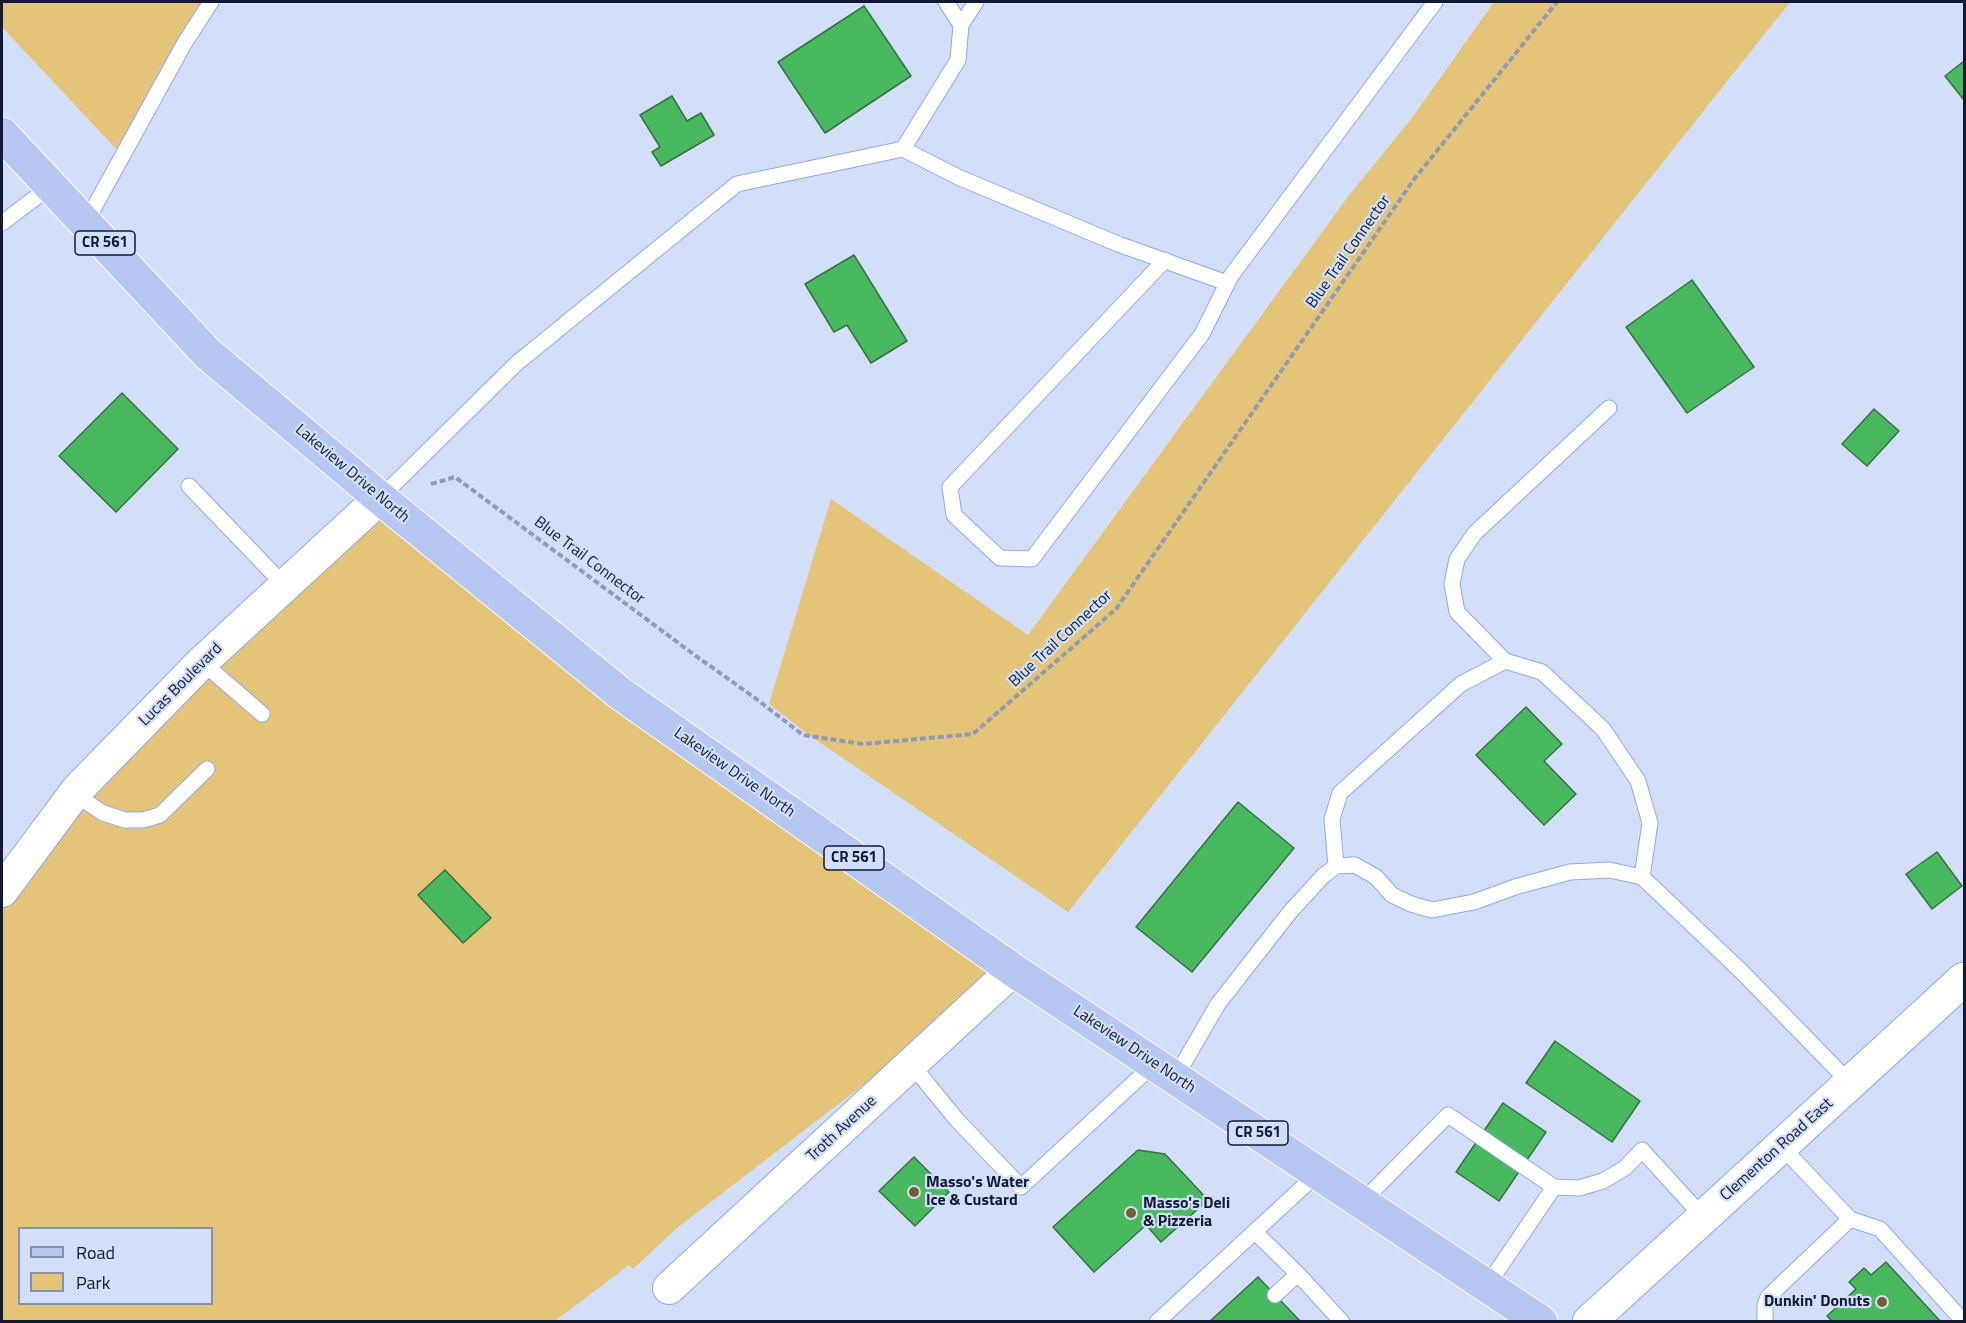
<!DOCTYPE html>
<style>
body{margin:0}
#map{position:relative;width:1966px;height:1323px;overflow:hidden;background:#d3def9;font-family:"Titillium Web",sans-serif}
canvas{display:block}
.frame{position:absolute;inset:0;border:3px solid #111a32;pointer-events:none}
.legend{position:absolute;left:18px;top:1227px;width:195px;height:78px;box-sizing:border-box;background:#d3def9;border:2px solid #8590a9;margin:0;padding:8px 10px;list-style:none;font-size:18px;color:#111a32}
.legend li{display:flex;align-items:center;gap:12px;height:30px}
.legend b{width:30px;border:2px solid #8590a9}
</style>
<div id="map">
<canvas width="1966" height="1323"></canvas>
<div class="frame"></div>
<ul class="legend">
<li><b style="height:8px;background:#b6c7f2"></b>Road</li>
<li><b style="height:16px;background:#e3c479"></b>Park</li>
</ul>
</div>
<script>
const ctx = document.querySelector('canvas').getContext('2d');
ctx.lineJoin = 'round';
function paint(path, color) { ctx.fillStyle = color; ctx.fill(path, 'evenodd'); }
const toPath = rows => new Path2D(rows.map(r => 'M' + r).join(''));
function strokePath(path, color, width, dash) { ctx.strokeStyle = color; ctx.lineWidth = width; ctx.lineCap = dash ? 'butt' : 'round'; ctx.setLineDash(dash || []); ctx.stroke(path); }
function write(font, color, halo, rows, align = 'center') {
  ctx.font = font + ' "Titillium Web",sans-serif'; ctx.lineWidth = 4.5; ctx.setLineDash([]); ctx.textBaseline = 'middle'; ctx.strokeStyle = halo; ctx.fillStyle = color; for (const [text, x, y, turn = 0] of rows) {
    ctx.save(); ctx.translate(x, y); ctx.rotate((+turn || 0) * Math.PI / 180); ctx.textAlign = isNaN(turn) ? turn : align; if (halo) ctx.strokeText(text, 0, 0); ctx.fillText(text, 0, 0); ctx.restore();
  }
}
paint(toPath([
 [2,2,201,2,119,152,2,27],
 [1494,2,1790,2,1068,912,809,735,769,704,831,499,1028,635,1350,194,1412,118],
 [380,498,1013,970,677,1228,633,1269,629,1265,555,1321,2,1322,2,891],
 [20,1228,212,1228,212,1304,20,1304]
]), '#e3c479');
const building = toPath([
 [864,6,911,76,825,133,778,62,864,6],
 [1964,61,1964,100,1945,76,1964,61],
 [672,96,687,121,701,113,714,135,661,166,652,152,660,147,640,115,672,96],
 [854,255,907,341,871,363,847,325,834,332,805,284,854,255],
 [1692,280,1754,367,1687,413,1626,327,1692,280],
 [122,393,178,449,116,512,59,456,122,393],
 [1874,409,1899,431,1867,466,1842,444,1874,409],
 [1526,707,1562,744,1544,761,1576,794,1544,825,1476,755,1526,707],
 [1238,802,1294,848,1192,972,1136,927,1238,802],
 [1937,852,1962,886,1932,909,1906,874,1937,852],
 [445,870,491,918,463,943,418,895,445,870],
 [1555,1041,1640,1101,1612,1142,1526,1083,1555,1041],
 [1503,1103,1546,1132,1499,1201,1456,1172,1503,1103],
 [1138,1150,1165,1154,1208,1200,1161,1242,1146,1225,1094,1272,1053,1227,1138,1150],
 [914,1157,949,1192,915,1226,879,1191,914,1157],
 [1886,1262,1941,1322,1833,1322,1827,1316,1856,1289,1849,1282,1864,1268,1871,1275,1886,1262],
 [1258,1277,1301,1322,1209,1322,1258,1277]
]);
paint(building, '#48b95f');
strokePath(building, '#377141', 1.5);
const lane = toPath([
 [946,2,961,25],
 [903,149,958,60,961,25,976,2],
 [86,222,184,44,211,2],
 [2,223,51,186],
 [1165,260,950,487,954,515,1000,558,1032,559,1202,334,1231,276,1435,2],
 [189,486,285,586],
 [380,498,517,363,737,184,903,149,958,177,1118,244,1227,283],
 [1505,661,1457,612,1452,584,1457,559,1475,533,1609,408],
 [202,662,262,714],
 [77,790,88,803,103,813,125,820,143,820,160,815,207,769],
 [1336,866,1332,819,1340,793,1461,684,1505,661,1542,672,1603,729,1638,781,1650,823,1642,877],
 [912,1065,957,1120,1021,1187,1154,1064],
 [1175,1078,1218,1004,1290,912,1323,876,1336,866,1355,865,1376,877,1392,895,1411,904,1432,910,1474,902,1515,887,1570,872,1609,870,1642,877,1742,972,1850,1083],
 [1362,1202,1448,1115,1554,1187,1579,1188,1603,1181,1625,1168,1642,1150,1703,1217],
 [1850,1219,1880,1229,1964,1322],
 [1255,1232,1298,1274,1342,1322],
 [1487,1286,1554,1187],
 [1275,1295,1298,1274],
 [1157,1322,1318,1173],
 [1765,1322,1765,1305,1768,1297,1850,1219,1781,1146]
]);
const street = toPath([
 [2,891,77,790,202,662,380,498],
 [669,1288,1013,970]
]);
const secondary = toPath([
 [1589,1322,1964,979]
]);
const primary = toPath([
 [2,134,208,354,380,498,621,694,1013,970,1541,1322]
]);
strokePath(lane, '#8fa8e7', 17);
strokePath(street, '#8fa8e7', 34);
strokePath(secondary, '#8fa8e7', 35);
strokePath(primary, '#fff', 35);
strokePath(toPath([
 [431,484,455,477,696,656,755,698,803,735,863,744,973,734,1116,609,1415,178,1557,2]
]), '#919bb5', 4, [6, 3]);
strokePath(lane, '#fff', 15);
strokePath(street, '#fff', 32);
strokePath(secondary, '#fff', 33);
strokePath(primary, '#b6c7f2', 33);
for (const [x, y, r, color] of [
 [914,1192,6,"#735f2e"],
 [1131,1213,6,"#735f2e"],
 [1882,1302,6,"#735f2e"]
]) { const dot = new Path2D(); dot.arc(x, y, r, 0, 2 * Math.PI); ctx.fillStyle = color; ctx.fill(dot); strokePath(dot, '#d3def9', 2); }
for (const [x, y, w] of [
 [105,243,60],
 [854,858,60],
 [1258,1133,60]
]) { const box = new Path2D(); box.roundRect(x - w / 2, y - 12, w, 24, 4.5); ctx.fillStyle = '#d3def9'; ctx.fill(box); strokePath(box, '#111a32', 1.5); }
write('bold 15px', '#111a32', null, [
 ["CR 561",105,243],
 ["CR 561",854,858],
 ["CR 561",1258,1133]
]);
write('16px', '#111a32', '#d3def9', [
 ["Blue Trail Connector",1349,252,-55],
 ["Lakeview Drive North",352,474,40],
 ["Blue Trail Connector",589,561,37],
 ["Blue Trail Connector",1061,639,-43],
 ["Lucas Boulevard",181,685,-45],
 ["Lakeview Drive North",734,773,35],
 ["Lakeview Drive North",1134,1050,34],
 ["Troth Avenue",842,1129,-43],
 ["Clementon Road East",1777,1150,-42]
]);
write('bold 16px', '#111a32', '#d3def9', [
 ["Masso's Water",926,1183],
 ["Ice & Custard",926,1201],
 ["Masso's Deli",1143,1204],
 ["& Pizzeria",1143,1222],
 ["Dunkin' Donuts",1870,1302,"right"]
], 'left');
</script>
